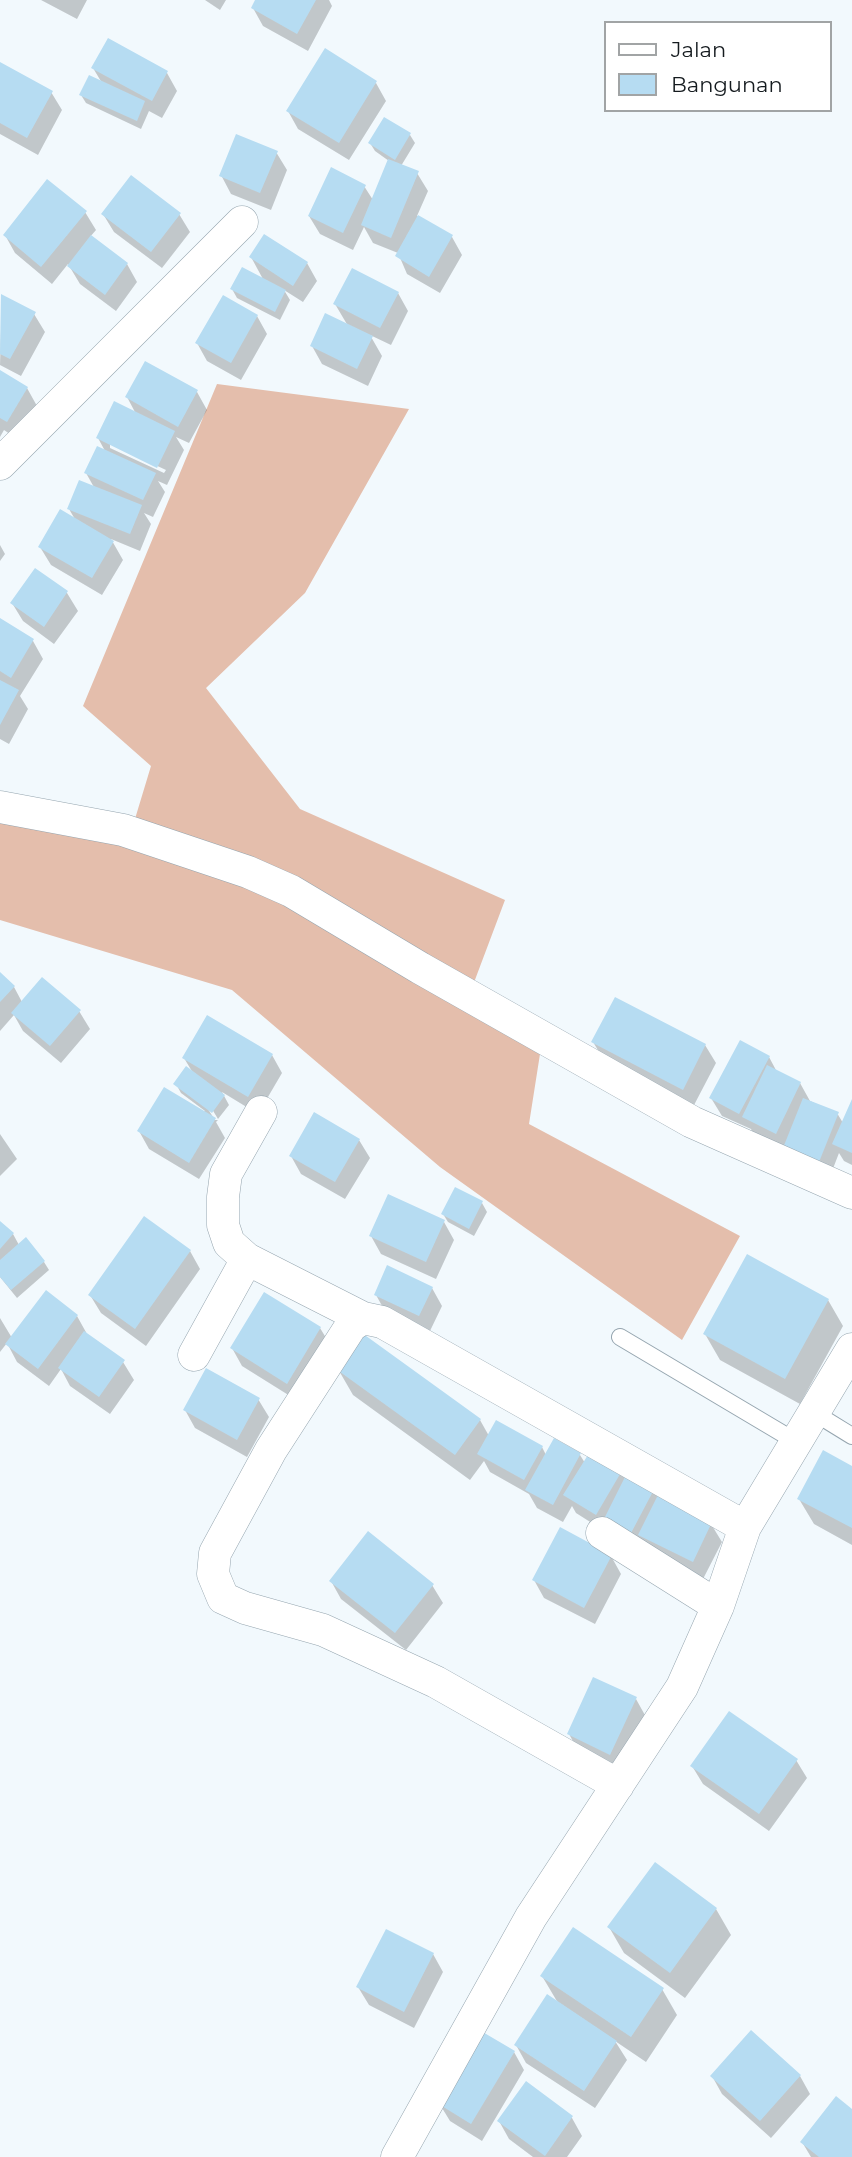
<!DOCTYPE html>
<style>
body{margin:0}
#map{position:relative;width:852px;height:2157px;overflow:hidden;background:#f2f9fd;font-family:Montserrat,sans-serif}
canvas{display:block}
.legend{position:absolute;left:604px;top:21px;width:228px;height:91px;box-sizing:border-box;background:#fff;border:2px solid #a1a4a5;margin:0;padding:9px 12px;list-style:none;font-size:21px;color:#151b1f}
.legend li{display:flex;align-items:center;gap:14px;height:35px}
.legend b{width:35px;border:2px solid #a1a4a5}
</style>
<div id="map">
<canvas width="852" height="2157"></canvas>
<ul class="legend">
<li><b style="height:9px;background:#fff"></b>Jalan</li>
<li><b style="height:19px;background:#b6dcf2"></b>Bangunan</li>
</ul>
</div>
<script>
const ctx = document.querySelector('canvas').getContext('2d');
ctx.lineJoin = 'round';
function paint(path, color) { ctx.fillStyle = color; ctx.fill(path, 'evenodd'); }
const toPath = rows => new Path2D(rows.map(r => 'M' + r).join(''));
function strokePath(path, color, width, dash) { ctx.strokeStyle = color; ctx.lineWidth = width; ctx.lineCap = dash ? 'butt' : 'round'; ctx.setLineDash(dash || []); ctx.stroke(path); }
paint(toPath([
 [217,384,409,409,305,593,206,688,300,809,505,900,464,1009,540,1054,529,1124,740,1236,682,1340,440,1167,232,990,0,920,0,807,128,842,151,766,83,706]
]), '#e4beac');
paint(toPath([
 [41,0,87,0,77,19],
 [205,0,226,0,220,10],
 [257,0,329,0,332,6,308,51,263,26,253,8],
 [0,68,51,92,62,110,38,155,0,134],
 [93,68,167,73,177,91,162,118,149,111,141,129,86,103,81,95,102,83],
 [376,83,386,101,349,160,298,129,288,111],
 [410,135,415,143,401,166,417,173,428,191,417,216,452,237,462,255,440,293,407,274,398,253,373,243,364,227,353,250,320,234,309,216,364,186,373,200,389,161,375,151,370,143],
 [276,152,287,170,271,210,231,194,221,175],
 [85,212,96,230,90,237,127,264,137,282,116,311,80,284,68,264,52,284,15,253,5,235],
 [103,214,179,214,190,232,162,268,114,232],
 [251,257,307,263,317,281,303,302,284,290,290,300,280,320,237,298,232,289,264,281],
 [398,293,408,311,391,345,370,335,382,356,368,386,322,364,312,346,348,326,335,304],
 [2,296,34,314,45,332,21,376,0,365],
 [257,316,267,334,241,380,207,361,197,343],
 [146,363,197,392,207,410,189,443,176,437,184,450,167,485,158,481,165,492,153,517,144,513,151,524,140,551,111,539,123,560,102,595,51,565,40,547,76,521,69,509,95,489,86,473,105,451,98,438,136,414,127,397],
 [110,444,166,470,164,473,110,448],
 [0,372,27,388,37,406,17,439,4,430,0,437],
 [0,545,5,554,0,561],
 [35,570,67,593,78,611,54,644,23,621,12,603],
 [0,620,33,641,43,659,20,696,28,709,9,744,0,739],
 [0,974,14,987,22,1002,79,1011,90,1029,61,1063,23,1031,14,1015,0,1031],
 [593,1042,705,1045,716,1063,693,1107,604,1060],
 [272,1055,282,1073,258,1114,222,1092,229,1105,218,1119,209,1104,206,1106,215,1120,218,1120,216,1122,225,1138,199,1179,149,1149,139,1131,205,1111,181,1093,176,1084,193,1073,184,1058],
 [769,1057,777,1072,800,1083,810,1101,837,1113,843,1123,852,1103,852,1165,844,1161,839,1153,829,1179,754,1135,751,1129,722,1116,711,1098],
 [0,1134,17,1159,0,1176],
 [359,1140,370,1158,345,1199,301,1174,291,1156],
 [482,1203,487,1212,474,1236,448,1222,443,1214],
 [444,1222,454,1240,436,1279,381,1254,371,1236],
 [0,1223,13,1234,19,1245,44,1262,49,1270,17,1298,0,1277],
 [190,1251,200,1269,146,1346,101,1313,90,1295],
 [432,1288,442,1306,429,1333,386,1313,376,1295],
 [828,1300,843,1326,800,1404,720,1360,705,1334],
 [77,1316,87,1334,123,1362,134,1380,110,1414,70,1386,61,1369,49,1386,17,1362,7,1343,0,1352,0,1318,12,1338],
 [320,1328,331,1346,298,1401,242,1366,232,1348],
 [338,1369,480,1420,489,1436,542,1447,546,1455,580,1455,585,1463,592,1452,711,1524,722,1542,703,1579,606,1532,576,1513,572,1506,563,1522,537,1508,529,1494,490,1472,484,1461,470,1480,353,1395],
 [258,1399,269,1417,247,1457,195,1428,185,1410],
 [852,1468,852,1545,814,1524,799,1499],
 [611,1556,621,1574,595,1624,544,1598,534,1580],
 [331,1581,432,1585,443,1603,406,1650,341,1599],
 [636,1699,646,1717,621,1772,579,1752,569,1734],
 [796,1760,807,1778,769,1831,703,1784,692,1766],
 [655,1864,716,1909,731,1935,685,1998,624,1953,609,1927],
 [433,1954,443,1972,414,2028,369,2005,358,1987],
 [542,1976,662,1989,677,2015,646,2062,615,2041,627,2060,595,2108,526,2063,516,2045,558,2003],
 [514,2052,524,2070,482,2141,450,2121,439,2103],
 [712,2076,800,2076,810,2094,771,2138,722,2094],
 [526,2084,572,2118,582,2136,567,2157,533,2157,509,2139,499,2121],
 [852,2111,852,2157,811,2157,802,2142]
]), '#0003');
paint(toPath([
 [255,0,316,0,297,34,251,8],
 [108,38,168,71,152,101,91,68],
 [325,48,377,81,339,143,286,111],
 [0,62,53,91,27,138,0,123],
 [89,75,145,101,137,121,79,95],
 [384,117,411,133,395,160,368,143],
 [236,134,278,151,260,193,219,176],
 [388,159,419,171,391,238,361,225],
 [331,167,366,185,343,233,308,216],
 [131,175,181,213,151,252,101,214],
 [47,179,87,211,41,267,3,235],
 [418,215,453,235,429,277,395,256],
 [264,234,308,262,293,286,249,257],
 [91,235,128,263,105,295,67,266],
 [242,267,286,290,275,312,230,289],
 [352,268,399,292,380,328,333,304],
 [1,294,36,312,10,359,0,354],
 [223,295,258,315,231,363,195,343],
 [325,313,373,336,357,369,310,346],
 [145,361,198,390,178,427,125,397],
 [0,370,28,387,7,422,0,418],
 [114,401,175,431,157,468,96,438],
 [97,446,156,473,143,500,84,473],
 [79,480,142,505,130,534,67,509],
 [60,509,114,541,92,578,38,547],
 [35,568,68,591,44,627,10,603],
 [0,618,34,639,11,678,0,671],
 [0,680,19,690,0,725],
 [0,972,15,986,0,1002],
 [42,977,81,1010,50,1046,11,1013],
 [615,997,706,1044,683,1090,591,1042],
 [207,1015,273,1054,248,1097,182,1058],
 [740,1040,770,1056,739,1114,709,1098],
 [767,1065,801,1082,776,1134,742,1117],
 [186,1066,225,1095,212,1113,173,1084],
 [164,1087,216,1118,189,1163,137,1131],
 [803,1098,839,1112,819,1162,783,1148],
 [852,1099,852,1153,832,1144],
 [314,1112,360,1139,335,1182,289,1156],
 [455,1187,483,1201,469,1229,441,1214],
 [388,1194,445,1220,426,1262,369,1236],
 [144,1216,191,1250,135,1329,88,1295],
 [0,1221,14,1233,0,1249],
 [26,1237,45,1261,11,1290,0,1277,0,1260],
 [747,1254,829,1299,785,1379,703,1334],
 [387,1265,433,1287,419,1316,374,1295],
 [46,1290,78,1315,38,1369,5,1344],
 [264,1292,321,1327,287,1384,230,1348],
 [84,1331,125,1360,99,1397,58,1368],
 [362,1333,481,1419,455,1455,336,1369],
 [206,1368,260,1398,237,1440,183,1410],
 [496,1420,543,1446,524,1480,477,1454],
 [554,1438,581,1453,553,1505,525,1490],
 [591,1450,623,1469,596,1515,563,1495],
 [823,1450,852,1466,852,1528,797,1499],
 [631,1465,659,1480,630,1535,603,1521],
 [658,1495,712,1522,693,1562,638,1535],
 [560,1527,612,1555,584,1608,532,1580],
 [368,1531,434,1584,395,1633,329,1581],
 [593,1677,637,1697,610,1755,567,1734],
 [729,1711,798,1759,759,1814,690,1766],
 [655,1862,717,1908,670,1973,607,1927],
 [573,1927,664,1988,631,2037,540,1976],
 [386,1929,434,1953,404,2012,356,1987],
 [547,1994,617,2041,584,2091,514,2045],
 [751,2030,801,2075,760,2121,710,2076],
 [481,2031,515,2051,471,2124,437,2103],
 [526,2081,573,2116,545,2156,497,2121],
 [836,2096,852,2109,852,2157,819,2157,800,2142]
]), '#b6dcf2');
const service = toPath([
 [620,1337,795,1441],
 [813,1412,852,1436]
]);
const minor = toPath([
 [0,464,242,222],
 [0,807,123,830,248,872,291,891,420,968,692,1122,852,1193],
 [261,1112,226,1174,223,1197,223,1225,229,1243,247,1259,363,1318,382,1322,745,1527],
 [363,1318,351,1326,271,1450,215,1553,213,1574,223,1598,245,1608,323,1630,436,1682,618,1785],
 [194,1355,247,1259],
 [602,1533,718,1606],
 [397,2157,531,1917,682,1687,718,1606,745,1527,852,1349]
]);
strokePath(service, '#95a5af', 18);
strokePath(minor, '#95a5af', 33);
strokePath(service, '#fff', 16);
strokePath(minor, '#fff', 32);
</script>
